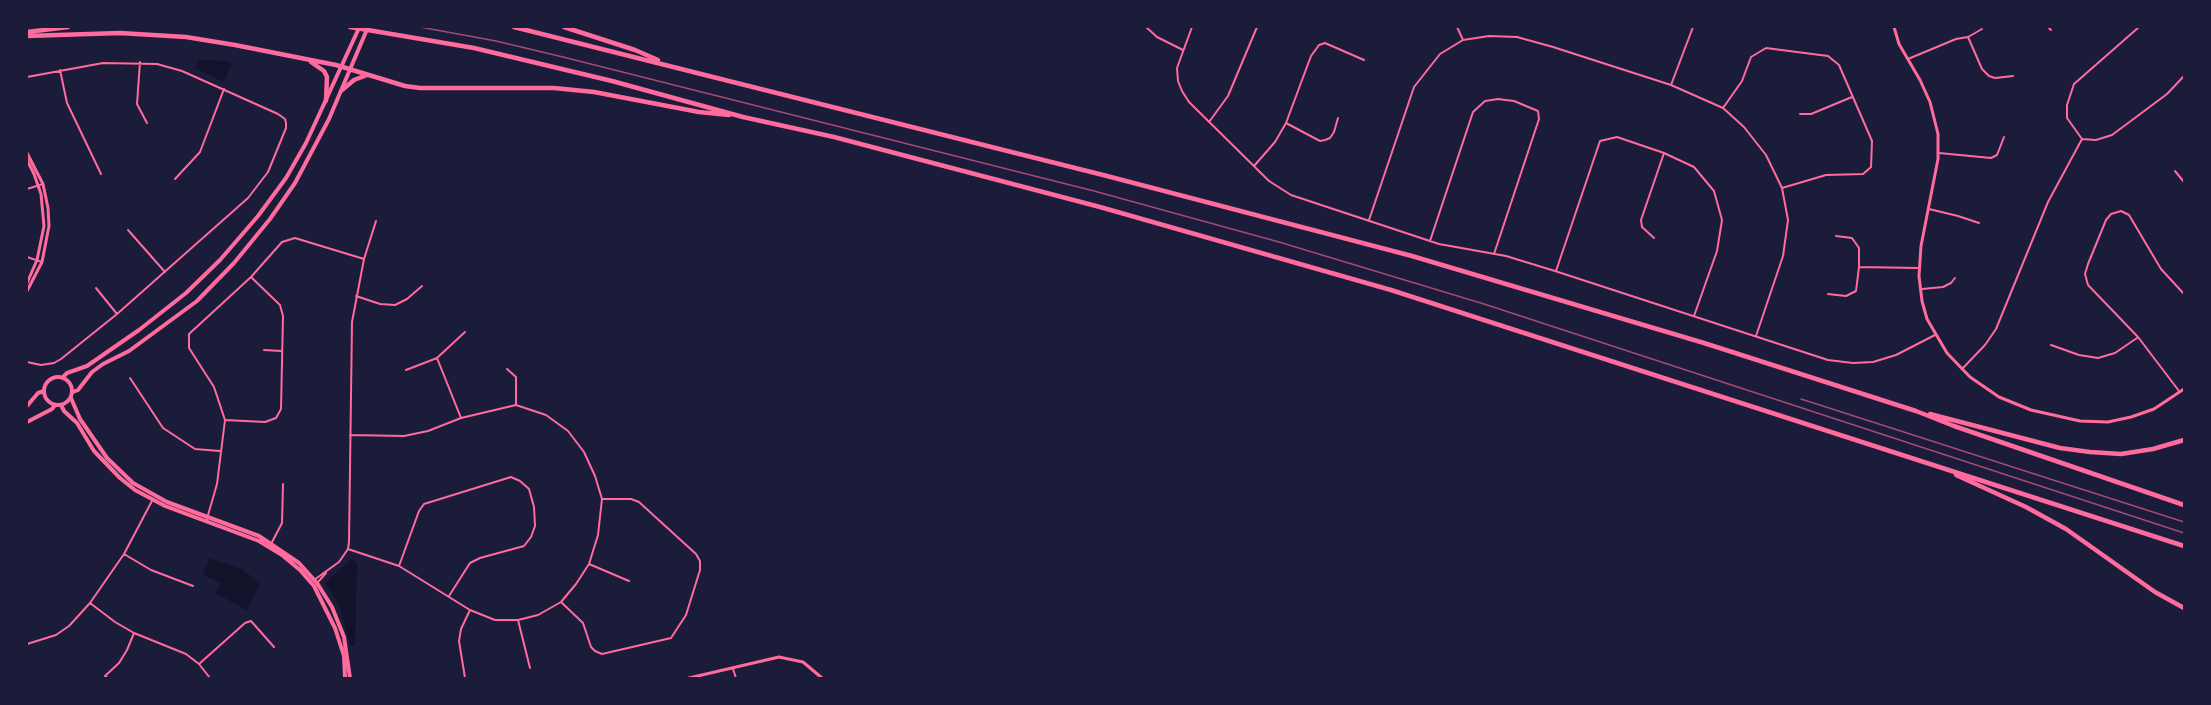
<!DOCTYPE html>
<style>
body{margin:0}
#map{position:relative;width:2211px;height:705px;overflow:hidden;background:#1b1b3a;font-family:"Libre Baskerville",serif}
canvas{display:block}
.frame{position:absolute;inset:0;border:28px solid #1b1b3a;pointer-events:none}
</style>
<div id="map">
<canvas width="2211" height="705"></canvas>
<div class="frame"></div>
</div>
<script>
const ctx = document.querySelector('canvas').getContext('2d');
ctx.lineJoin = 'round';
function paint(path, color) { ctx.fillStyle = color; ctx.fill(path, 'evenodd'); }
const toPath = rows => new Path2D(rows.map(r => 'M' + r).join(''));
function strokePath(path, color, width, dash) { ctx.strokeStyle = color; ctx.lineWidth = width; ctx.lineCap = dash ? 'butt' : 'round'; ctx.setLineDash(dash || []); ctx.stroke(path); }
paint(toPath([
 [198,60,223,61,232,64,224,82,195,68],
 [209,558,242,569,260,584,247,610,215,593,221,583,203,575],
 [351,559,357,563,355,646,350,645,340,606,325,583]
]), '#12122b');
strokePath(toPath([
 [1146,27,1157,37,1183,50],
 [1192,27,1177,68,1178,81,1182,91,1189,102,1269,181,1291,195,1439,244,1506,256,1555,271,1828,360,1853,363,1873,362,1896,355,1935,335],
 [1457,27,1463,40],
 [2048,27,2051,30],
 [2139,27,2074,84,2067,105,2067,118,2082,139,2096,140,2112,135,2167,94,2184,76],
 [1968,37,1982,69,1989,76,1995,78,2013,76],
 [1908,59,1956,39,1968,37,1982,29],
 [140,62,137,104,147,123],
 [60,70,67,103,101,174],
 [27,77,103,63,157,64,182,71,278,114,285,119,286,123,286,128,268,172,248,198,117,314,61,359,54,363,41,365,27,362],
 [1671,85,1693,27],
 [1723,108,1742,81,1751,57,1766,48,1828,56,1839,65,1872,141,1871,167,1863,174,1826,175,1782,188],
 [1800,114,1811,114,1852,97],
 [1209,122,1228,96,1257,27],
 [1286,123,1320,141,1325,140,1330,138,1334,132,1338,118],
 [1939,153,1991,158,1997,155,2004,137],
 [1254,166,1275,142,1286,123,1311,56,1319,45,1325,43,1364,60],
 [2175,171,2184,182],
 [175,179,200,152,224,89],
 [27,189,43,184],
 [1929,209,1958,216,1979,223],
 [1369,220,1414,87,1440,54,1463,40,1489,36,1517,37,1553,47,1671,85,1723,108,1744,127,1766,155,1782,188,1788,220,1783,256,1756,336],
 [128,230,165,272],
 [1654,238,1642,227,1641,220,1664,153],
 [1430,241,1473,112,1485,101,1498,99,1514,101,1538,111,1539,119,1494,254],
 [27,257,42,262],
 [1859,267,1919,268],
 [1556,271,1600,141,1617,137,1664,153,1694,167,1714,191,1722,220,1717,251,1694,316],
 [96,288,117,314],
 [1922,289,1943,287,1951,283,1955,278],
 [1828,294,1846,296,1856,291,1859,267,1859,248,1852,238,1836,236],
 [356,296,380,304,395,305,407,299,422,286],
 [2051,345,2079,355,2098,358,2115,353,2137,338],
 [264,350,281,351],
 [437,358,461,418],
 [507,369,516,377,516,405],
 [1962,369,1985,345,1996,329,2048,202,2082,139],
 [406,370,437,358,465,332],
 [130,378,163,428,195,449,220,451],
 [2179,391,2138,337,2088,285,2085,274,2088,264,2106,220,2111,214,2121,211,2129,215,2161,269,2184,294],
 [225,420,265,422,276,418,281,409,283,316,280,305,251,277],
 [206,522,217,484,225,420,214,387,189,348,189,334,251,277,282,242,295,238,364,259],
 [271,544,282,523,283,484],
 [348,549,399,566,470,610,495,620,518,620,538,615,561,602,576,584,589,564,598,535,602,499,595,476,584,452,568,431,546,415,516,405,461,418,428,431,404,436,350,435],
 [124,554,151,570,193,586],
 [589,564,629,581],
 [399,566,419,511,424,504,511,477,520,481,529,489,534,507,535,526,531,537,524,546,480,558,470,563,449,596],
 [314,580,339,562,348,549,349,542,352,322,364,259,376,221],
 [318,582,326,573],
 [561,602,583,623,591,647,595,651,602,654,671,638,686,615,700,570,700,561,696,554,639,502,631,499,602,499],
 [90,603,115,622,134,633,186,654,199,664,210,678],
 [518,620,530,668],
 [27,644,56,635,69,626,90,603,124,554,153,499],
 [199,664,245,623,251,621,274,647],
 [733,669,736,678],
 [108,678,105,676,119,663,127,650,134,633],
 [465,678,459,641,461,629,470,610]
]), '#ff6b9d', 2);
strokePath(toPath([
 [1894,27,1899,44,1920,80,1930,102,1938,134,1938,159,1921,246,1919,276,1922,301,1927,319,1947,353,1970,377,1999,397,2031,410,2080,421,2108,422,2131,417,2154,409,2184,389],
 [27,153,43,184,48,208,49,226,42,262,27,291],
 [27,160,34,174,41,194,44,226,37,260,27,283],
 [689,678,779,657,803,662,822,678]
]), '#ff6b9d', 3);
strokePath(toPath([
 [71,398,80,419,107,458,133,483,167,502,259,536,299,563,317,583,332,607,344,637,350,678],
 [61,405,64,411,77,423,94,451,120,478,135,490,165,506,259,541,282,555,300,570,314,586,335,628,344,656,345,678]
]), '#ff6b9d', 4);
strokePath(toPath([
 '44 391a14 14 0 1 1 28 0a14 14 0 1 1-28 0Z',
 [63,377,67,373,87,366,139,330,186,293,220,260,258,216,286,178,306,143,359,28],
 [73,392,78,390,92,372,103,364,129,351,197,301,234,263,270,219,295,183,329,119,368,27],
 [27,406,38,393,44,391],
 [27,422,52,409,55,405]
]), '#ff6b9d', 4);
strokePath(toPath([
 [350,27,474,48,612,81,743,117,834,137,1100,207,1391,290,2184,546],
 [514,27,1107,176,1412,256,1704,343,1916,411,1954,426,2184,505],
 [564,27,635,50,658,60],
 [27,32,68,27],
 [27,36,120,33,186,37,235,45,336,65,405,86,420,88,554,88,594,92,699,112,729,115],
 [311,62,324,71,327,77,326,101],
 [342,90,354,80,367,75],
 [1930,414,2060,448,2090,452,2121,454,2153,449,2184,440],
 [1956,475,2026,507,2066,529,2155,592,2184,608]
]), '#ff6b9d', 4.5);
strokePath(toPath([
 [420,27,496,41,563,57,1094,191,1279,242,1484,304,2184,533],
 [1801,399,2184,522]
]), '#a44b75', 1.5);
</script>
